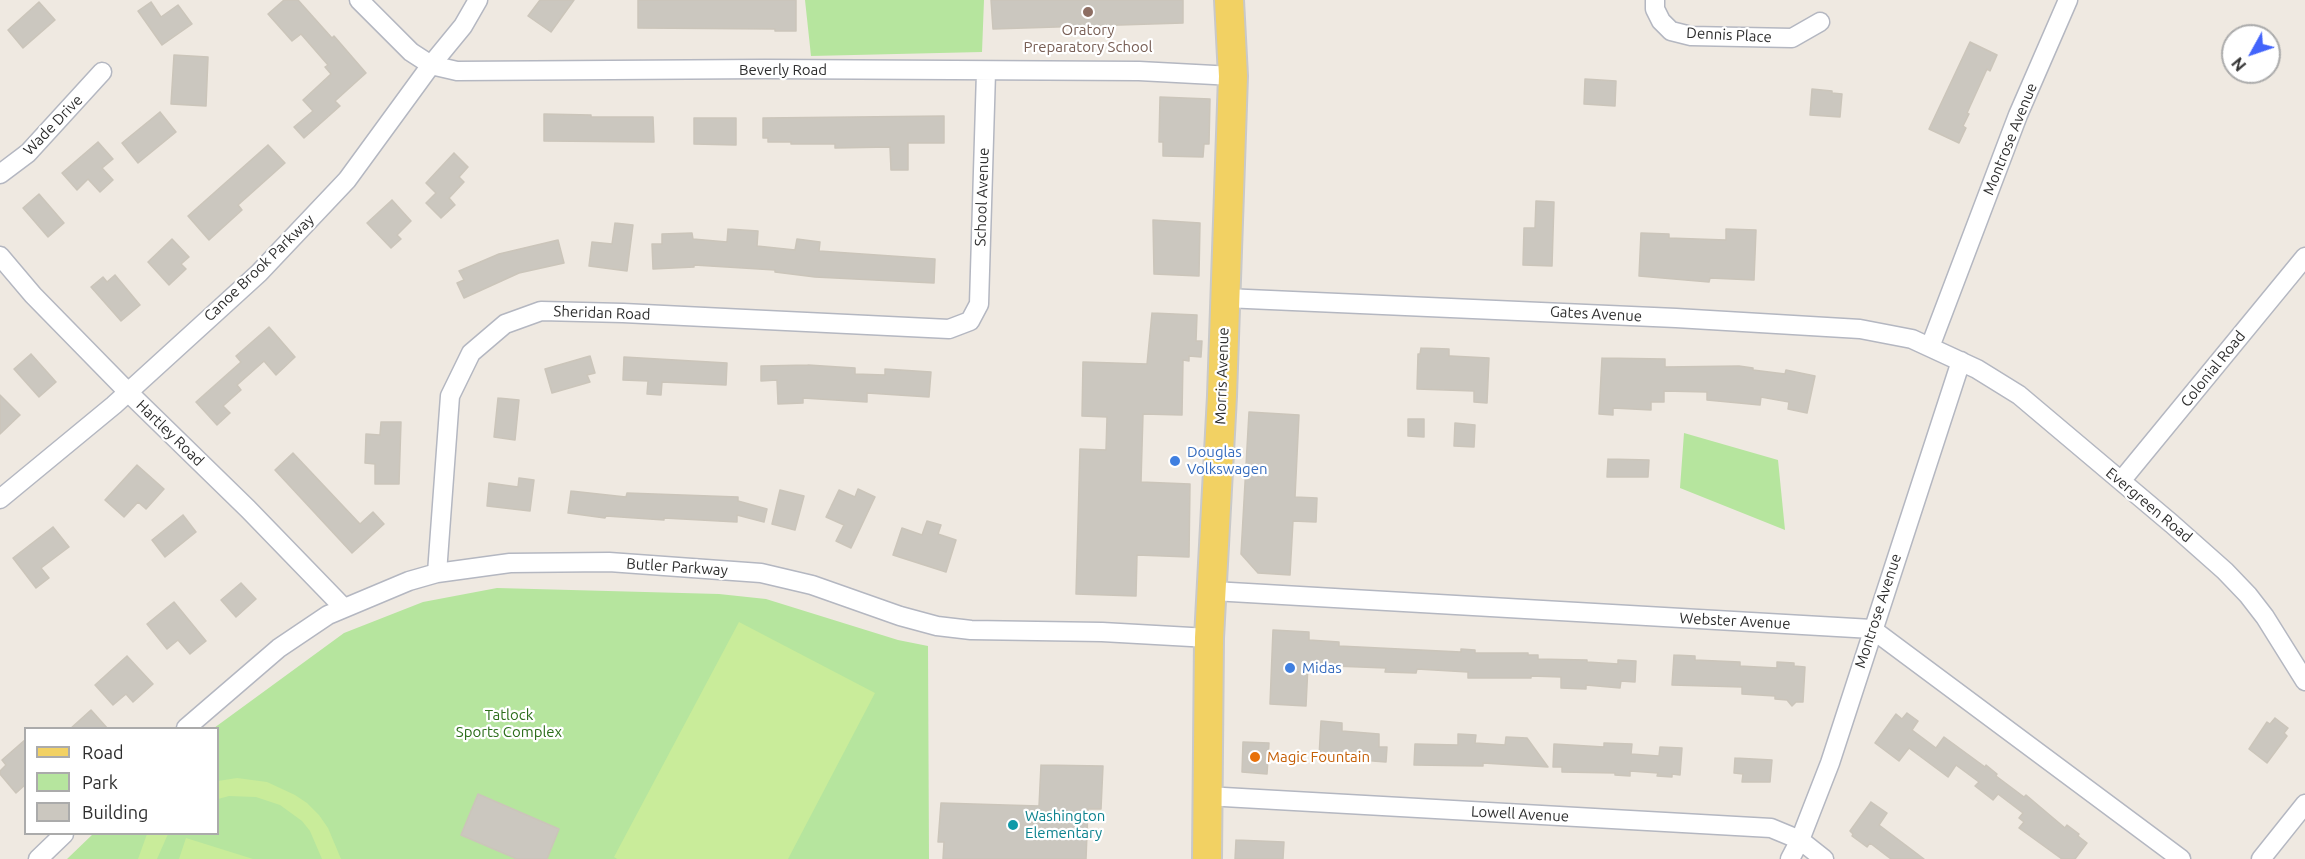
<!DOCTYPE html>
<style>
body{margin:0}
#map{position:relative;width:2305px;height:859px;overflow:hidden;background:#efe9e1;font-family:Ubuntu,sans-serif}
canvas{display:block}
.legend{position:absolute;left:24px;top:727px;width:195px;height:108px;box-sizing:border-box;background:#fff;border:2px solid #ababab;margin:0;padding:8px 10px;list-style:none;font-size:18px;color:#2e2e2e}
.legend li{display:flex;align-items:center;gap:12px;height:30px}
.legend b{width:30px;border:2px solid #ababab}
.north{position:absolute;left:2221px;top:24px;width:60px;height:60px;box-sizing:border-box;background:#fff;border:2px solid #ababab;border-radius:50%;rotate:230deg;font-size:16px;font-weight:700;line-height:24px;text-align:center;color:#2e2e2e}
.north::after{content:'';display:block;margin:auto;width:21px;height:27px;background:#4264fb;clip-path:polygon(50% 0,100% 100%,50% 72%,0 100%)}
</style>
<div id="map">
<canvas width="2305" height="859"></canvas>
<ul class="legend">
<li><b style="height:8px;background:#f2d163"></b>Road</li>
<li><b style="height:16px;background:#b6e59e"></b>Park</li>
<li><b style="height:16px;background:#cbc7bf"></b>Building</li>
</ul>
<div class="north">N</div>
</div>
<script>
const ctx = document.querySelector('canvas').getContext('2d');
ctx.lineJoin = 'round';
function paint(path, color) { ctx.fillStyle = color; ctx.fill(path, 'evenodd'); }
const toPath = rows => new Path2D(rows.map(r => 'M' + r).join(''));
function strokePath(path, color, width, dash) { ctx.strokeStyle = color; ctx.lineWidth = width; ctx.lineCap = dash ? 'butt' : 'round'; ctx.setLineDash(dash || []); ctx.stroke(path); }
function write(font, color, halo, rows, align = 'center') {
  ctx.font = font + ' Ubuntu,sans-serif'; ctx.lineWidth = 4.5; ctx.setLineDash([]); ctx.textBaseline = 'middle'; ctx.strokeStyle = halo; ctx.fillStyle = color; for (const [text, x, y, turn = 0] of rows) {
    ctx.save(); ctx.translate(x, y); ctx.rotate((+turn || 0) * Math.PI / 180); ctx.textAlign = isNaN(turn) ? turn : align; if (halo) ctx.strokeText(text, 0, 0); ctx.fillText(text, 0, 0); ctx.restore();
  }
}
paint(toPath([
 [805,0,984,0,982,52,811,56],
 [1684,433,1778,460,1785,530,1680,488],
 [497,588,719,594,766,599,898,640,928,646,929,859,67,859,93,834,218,834,218,728,214,728,344,633,423,602]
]), '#b6e59e');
paint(toPath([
 [739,622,875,693,788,859,617,859,614,857],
 [237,778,267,782,295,795,307,803,319,815,328,828,341,859,322,859,310,831,302,821,280,805,256,797,229,796,218,799,218,781],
 [147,834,168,834,157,859,138,859],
 [186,838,253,859,179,859]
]), '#c9ec9a');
const building = toPath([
 [284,0,298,0,332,38,334,36,366,73,335,101,340,106,304,138,294,127,313,111,303,100,331,74,325,67,328,65,301,34,292,41,268,14,284,0],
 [540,0,574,0,551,32,528,16,540,0],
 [638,0,796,0,796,31,775,31,775,29,638,28,638,0],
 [991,0,1183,0,1183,23,993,29,991,0],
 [39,2,55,20,23,48,8,30,39,2],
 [151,2,161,17,178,5,192,24,162,45,138,11,151,2],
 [1970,42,1997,55,1990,71,1987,69,1967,113,1969,114,1963,126,1966,128,1959,143,1929,129,1970,42],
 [174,55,208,57,206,106,171,104,174,55],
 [1585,79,1616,81,1615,106,1584,104,1585,79],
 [1812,89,1832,91,1832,93,1842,94,1840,117,1810,115,1812,89],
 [1160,97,1210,99,1209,144,1204,144,1203,157,1163,156,1163,142,1159,142,1160,97],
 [160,112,176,132,138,163,122,143,160,112],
 [544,114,591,115,591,117,653,117,654,142,544,141,544,114],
 [944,116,944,143,908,143,908,170,891,170,890,147,835,148,835,144,791,144,791,142,768,142,768,138,763,138,763,118,944,116],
 [694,118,736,118,736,145,694,144,694,118],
 [98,142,113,159,102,168,113,180,100,192,88,179,77,190,62,173,98,142],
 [268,145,285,163,238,205,242,210,209,240,188,216,268,145],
 [454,153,468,167,459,177,464,182,449,198,455,205,441,218,426,203,436,193,426,183,454,153],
 [39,194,64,223,48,237,23,208,39,194],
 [392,200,411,221,397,235,401,239,391,248,367,223,392,200],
 [1536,201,1554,202,1552,266,1523,265,1524,228,1535,228,1536,201],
 [1153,220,1200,223,1199,276,1154,274,1153,220],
 [615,223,633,225,627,271,589,266,592,242,612,244,615,223],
 [728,229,758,231,757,246,795,250,797,239,820,242,819,251,935,259,934,283,815,277,775,272,775,270,694,265,694,267,653,269,652,244,662,244,662,234,692,233,693,239,727,242,728,229],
 [1726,229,1756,230,1754,280,1710,278,1709,282,1639,276,1641,233,1669,234,1669,238,1726,240,1726,229],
 [172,239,189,257,181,264,186,269,169,285,148,262,172,239],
 [558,240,564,263,519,273,464,298,457,283,464,280,459,271,499,254,558,240],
 [115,275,140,305,121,321,91,287,103,277,107,282,115,275],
 [1152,313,1197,315,1196,341,1202,341,1201,357,1189,356,1189,361,1183,360,1182,415,1143,414,1141,482,1190,484,1189,557,1137,555,1136,596,1076,594,1080,449,1106,450,1107,417,1082,416,1083,362,1147,364,1152,313],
 [269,327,295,357,276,375,264,361,237,385,241,390,223,406,230,413,217,425,196,402,241,362,236,356,269,327],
 [1421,348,1449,349,1449,356,1451,356,1489,358,1487,403,1474,402,1474,391,1417,389,1418,354,1420,354,1421,348],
 [31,354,56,382,39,397,14,369,31,354],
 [590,356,595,373,587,375,590,382,552,393,545,369,590,356],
 [624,357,727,363,726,385,662,382,661,395,647,394,648,381,623,380,624,357],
 [1602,358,1665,359,1665,367,1739,366,1753,368,1753,370,1785,374,1786,370,1815,376,1807,413,1788,409,1789,402,1761,397,1760,405,1707,400,1707,392,1664,391,1664,402,1651,402,1651,410,1613,408,1613,415,1599,414,1602,358],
 [808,365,855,368,855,374,885,375,885,369,931,372,929,397,867,393,867,402,803,398,803,403,778,404,777,380,761,381,761,366,808,365],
 [0,395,20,415,0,434,0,395],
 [498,398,519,400,515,440,494,437,498,398],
 [1249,412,1299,415,1295,497,1317,498,1316,522,1293,521,1290,575,1258,573,1241,554,1249,412],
 [1408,419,1424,419,1424,437,1408,436,1408,419],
 [381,422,401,422,399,484,375,484,375,464,365,463,366,434,380,435,381,422],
 [1455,423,1475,425,1474,447,1454,446,1455,423],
 [293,453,360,524,373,512,384,524,352,553,275,470,293,453],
 [1608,459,1649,460,1648,477,1607,477,1608,459],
 [137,465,164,489,146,509,138,502,124,517,105,500,137,465],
 [519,478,534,480,530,511,487,506,489,483,518,487,519,478],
 [858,489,875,497,851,548,836,541,844,525,826,517,839,490,855,497,858,489],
 [780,490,804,496,795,530,772,524,780,490],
 [571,491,626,497,627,493,738,497,738,501,767,509,764,522,737,515,737,522,664,518,664,520,606,516,605,518,568,513,571,491],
 [183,515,196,532,165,557,152,540,183,515],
 [927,521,941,525,938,534,956,540,946,572,893,555,902,528,922,535,927,521],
 [53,527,69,547,41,568,49,578,36,588,13,558,53,527],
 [241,583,256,599,236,617,221,600,241,583],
 [174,602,206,641,190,654,178,640,167,649,147,624,174,602],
 [1273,630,1309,632,1309,640,1339,642,1339,646,1461,652,1461,649,1475,650,1475,653,1528,653,1528,655,1538,655,1538,659,1587,660,1587,662,1618,664,1618,660,1636,661,1635,682,1621,681,1620,688,1586,685,1586,689,1561,688,1561,677,1531,676,1531,678,1468,678,1468,672,1417,669,1416,673,1385,672,1386,668,1308,665,1306,706,1270,704,1273,630],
 [1674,655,1695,656,1695,660,1740,662,1740,666,1777,668,1777,662,1794,663,1794,666,1805,667,1803,702,1796,702,1792,706,1787,700,1775,699,1775,696,1742,694,1742,687,1672,685,1674,655],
 [127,656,153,684,133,702,126,694,113,705,95,685,127,656],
 [91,710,108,729,70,729,91,710],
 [1907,713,1918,721,1912,730,1936,748,1944,737,1985,767,1986,765,1997,774,1996,776,2024,797,2026,795,2065,828,2067,825,2079,834,2078,836,2087,843,2075,859,2062,859,2019,828,2024,822,2019,818,2023,813,1998,794,1993,800,1975,786,1979,782,1956,765,1948,777,1909,748,1899,761,1875,743,1896,714,1902,719,1907,713],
 [2275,718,2288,728,2284,733,2287,736,2267,763,2249,749,2267,722,2270,724,2275,718],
 [1321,721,1342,723,1342,731,1379,734,1379,747,1387,747,1386,762,1319,757,1321,721],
 [1458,734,1476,735,1475,743,1505,745,1506,737,1527,738,1548,767,1483,763,1483,766,1414,765,1415,744,1458,745,1458,734],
 [26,739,26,784,16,793,0,774,0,771,6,765,2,760,26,739],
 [1243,742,1269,743,1267,774,1242,772,1243,742],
 [1604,743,1632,744,1631,754,1659,756,1660,747,1682,748,1680,775,1672,774,1672,777,1657,776,1658,773,1630,771,1630,776,1615,775,1615,773,1562,772,1562,767,1553,767,1554,744,1604,747,1604,743],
 [1735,758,1772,760,1770,782,1742,782,1743,774,1734,773,1735,758],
 [1041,765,1103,766,1101,809,1088,809,1086,859,943,859,944,842,938,842,941,803,1039,806,1041,765],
 [478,794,559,829,547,859,517,859,461,835,478,794],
 [1871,802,1887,813,1879,825,1924,859,1891,859,1870,843,1867,847,1852,836,1853,834,1850,831,1871,802],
 [1236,840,1284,842,1283,859,1235,859,1236,840]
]);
paint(building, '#cbc7bf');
strokePath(building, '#cbc5ba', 1.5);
const minor = toPath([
 [359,0,411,52,431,65,457,71,765,69,1139,71,1233,76],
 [1655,0,1655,9,1661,21,1671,31,1691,36,1792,38,1820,22],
 [0,174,28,153,102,72],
 [0,256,33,295,128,392,248,509,343,607],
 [1225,298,1676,318,1860,329,1912,339,1977,369,2019,395,2172,524,2225,571,2248,595,2265,617,2305,681],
 [1930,347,2018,115,2068,0],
 [2121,481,2305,257],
 [0,499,114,405,259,273,347,180,431,65,463,26,478,0],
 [437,573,450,396,471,353,505,324,541,311,623,313,949,329,970,321,979,304,986,72],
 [1213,591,1872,629,2181,859],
 [186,728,279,648,328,615,409,581,437,573,510,563,609,562,761,573,812,585,900,616,937,626,971,630,1102,632,1209,638],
 [1206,796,1771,828,1800,840,1824,859],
 [38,859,64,834],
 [1790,859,1800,840,1830,763,1961,361],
 [2261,859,2305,804]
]);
const primary = toPath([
 [1207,859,1209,638,1222,396,1233,76,1229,0]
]);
strokePath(minor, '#b4b7c1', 21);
strokePath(primary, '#c9c9c9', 32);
strokePath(minor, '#fff', 18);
strokePath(primary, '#f2d163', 28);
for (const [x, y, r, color] of [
 [1088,12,6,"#8d6e63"],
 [1175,461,6,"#3f7fe0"],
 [1290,668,6,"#3f7fe0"],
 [1255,757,6,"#e8710a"],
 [1013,825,6,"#0f9aa8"]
]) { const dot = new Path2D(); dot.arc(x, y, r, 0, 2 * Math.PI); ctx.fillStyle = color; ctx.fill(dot); strokePath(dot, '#fff', 2); }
write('15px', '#785e54', '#fff', [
 ["Oratory",1088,30],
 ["Preparatory School",1088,47]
]);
write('15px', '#2e2e2e', '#fff', [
 ["Dennis Place",1729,35,3],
 ["Beverly Road",783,70],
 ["Wade Drive",53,125,-46],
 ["Montrose Avenue",2010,139,-68],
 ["School Avenue",982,197,-88],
 ["Canoe Brook Parkway",259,268,-44],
 ["Sheridan Road",602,313,2],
 ["Gates Avenue",1596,314,3],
 ["Colonial Road",2213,369,-51],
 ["Morris Avenue",1222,376,-88],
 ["Hartley Road",170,433,44],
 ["Evergreen Road",2149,505,40],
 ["Butler Parkway",677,567,4],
 ["Montrose Avenue",1878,611,-72],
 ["Webster Avenue",1735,621,3],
 ["Lowell Avenue",1520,814,3]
]);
write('15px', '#366cbe', '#fff', [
 ["Douglas",1187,452],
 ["Volkswagen",1187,469],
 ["Midas",1302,668]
], 'left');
write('15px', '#2c6e1b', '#fff', [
 ["Tatlock",509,715],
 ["Sports Complex",509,732]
]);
write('15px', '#c56008', '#fff', [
 ["Magic Fountain",1267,757]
], 'left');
write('15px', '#0d838f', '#fff', [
 ["Washington",1025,816],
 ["Elementary",1025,833]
], 'left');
</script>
